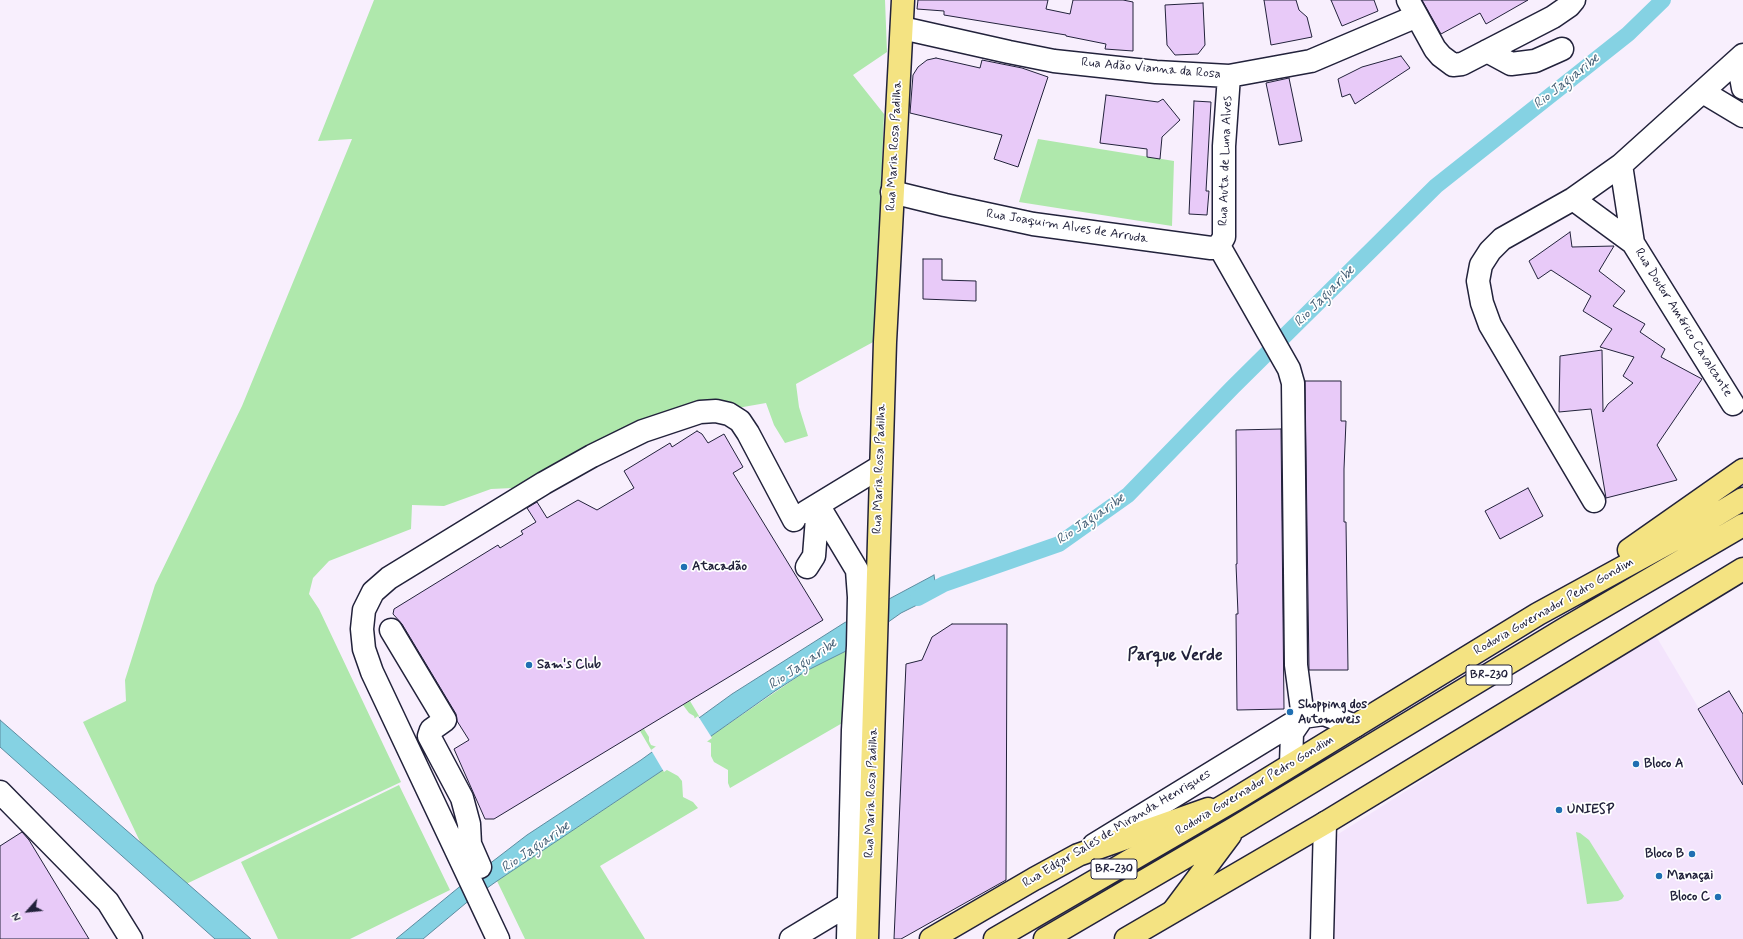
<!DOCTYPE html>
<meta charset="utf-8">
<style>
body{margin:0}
#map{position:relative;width:1743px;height:939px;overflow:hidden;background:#f8effd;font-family:Mynerve,sans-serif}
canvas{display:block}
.north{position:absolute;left:8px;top:891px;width:40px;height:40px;-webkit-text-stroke:3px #fff;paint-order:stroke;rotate:243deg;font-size:11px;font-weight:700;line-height:16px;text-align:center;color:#22223b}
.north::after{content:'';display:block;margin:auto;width:14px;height:18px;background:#22223b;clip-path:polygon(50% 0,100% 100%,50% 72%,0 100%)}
</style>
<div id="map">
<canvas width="1743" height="939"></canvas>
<div class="north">N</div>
</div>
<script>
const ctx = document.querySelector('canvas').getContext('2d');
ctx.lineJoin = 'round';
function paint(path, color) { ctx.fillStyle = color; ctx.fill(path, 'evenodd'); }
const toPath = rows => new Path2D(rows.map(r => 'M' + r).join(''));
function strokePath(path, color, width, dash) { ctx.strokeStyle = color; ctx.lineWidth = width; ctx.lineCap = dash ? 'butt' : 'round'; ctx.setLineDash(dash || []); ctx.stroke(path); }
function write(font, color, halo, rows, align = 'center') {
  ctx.font = font + ' Mynerve,sans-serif'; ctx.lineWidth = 3.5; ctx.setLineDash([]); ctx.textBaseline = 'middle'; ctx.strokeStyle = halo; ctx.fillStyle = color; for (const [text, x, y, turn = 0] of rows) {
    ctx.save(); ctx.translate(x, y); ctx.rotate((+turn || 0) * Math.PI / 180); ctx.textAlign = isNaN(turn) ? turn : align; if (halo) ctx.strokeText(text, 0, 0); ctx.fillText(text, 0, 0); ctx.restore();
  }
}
paint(toPath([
 [1656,636,1743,783,1743,939,1328,939,1332,838,1510,725]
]), '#f3e4fc');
paint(toPath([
 [374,0,885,0,887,52,853,75,884,114,875,341,796,384,799,407,808,436,785,443,774,425,766,403,726,410,577,456,513,488,491,489,444,506,412,505,411,529,329,561,313,578,309,594,319,609,401,782,165,894,83,722,126,701,125,680,155,585,242,406,352,139,318,141],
 [1038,139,1174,161,1172,226,1019,202],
 [850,649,851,718,730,788,728,783,728,770,714,762,711,756,711,743,701,739,694,716,689,713,683,705,690,701,711,736,806,671],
 [644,729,649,737,649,741,651,745,660,748,667,770,678,776,682,781,683,797,693,802,698,808,600,866,645,939,525,939,497,881,663,770,640,731],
 [399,785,450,890,350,939,278,939,241,862],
 [1576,832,1580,833,1589,840,1624,896,1622,899,1618,901,1587,904]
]), '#afe8ac');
const water = toPath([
 [934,575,937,595,901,613,850,649,806,671,775,691,663,770,497,881,466,903,423,939,396,939,458,888,527,835,641,760,732,694,844,623,934,575],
 [0,720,251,939,215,939,0,747,0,720]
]);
paint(water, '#85d2e3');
strokePath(water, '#5d8ca0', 1);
paint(toPath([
 [698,716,712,738,664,772,651,750]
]), '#f8effd');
strokePath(toPath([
 [918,598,944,584,1059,544,1128,495,1233,387,1436,186,1628,34,1663,0]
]), '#85d2e3', 16);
const building = toPath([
 [918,0,1048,0,1046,9,1070,14,1073,0,1123,0,1133,2,1133,51,1105,49,1106,44,1066,36,1066,35,944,15,944,11,917,9,918,0],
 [1264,0,1296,0,1299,10,1307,17,1312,37,1271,45,1264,0],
 [1331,0,1374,0,1378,11,1342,26,1331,0],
 [1422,0,1528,0,1486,24,1480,13,1441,34,1422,0],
 [1203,3,1205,45,1198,54,1175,55,1167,45,1165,5,1203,3],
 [1401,56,1410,68,1355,104,1350,94,1342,97,1338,79,1362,67,1401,56],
 [936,58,980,68,982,60,1022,68,1048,77,1018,167,994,159,1002,135,910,113,913,75,918,67,927,60,936,58],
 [1289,78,1302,141,1279,145,1266,83,1289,78],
 [1106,95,1158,102,1163,99,1180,120,1162,137,1160,159,1147,157,1147,149,1100,143,1106,95],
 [1194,101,1211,102,1206,191,1209,191,1207,215,1189,214,1194,101],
 [1570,232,1572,247,1614,246,1599,271,1625,291,1613,306,1645,324,1640,332,1665,349,1661,357,1702,379,1657,445,1677,480,1606,498,1591,409,1559,412,1560,356,1602,350,1603,412,1608,404,1633,383,1623,376,1634,357,1600,347,1612,329,1583,311,1591,296,1551,270,1538,279,1529,261,1570,232],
 [923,259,942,259,942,280,976,281,976,301,923,299,923,259],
 [1305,381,1341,381,1341,421,1346,421,1344,469,1344,522,1346,522,1348,670,1309,670,1305,381],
 [1281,429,1284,709,1237,710,1236,614,1238,614,1236,564,1237,564,1236,430,1281,429],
 [697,431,702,434,708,443,724,434,743,467,733,473,823,620,494,819,485,819,454,749,469,740,457,721,456,714,402,624,393,614,394,609,498,545,500,548,523,534,521,531,536,522,527,508,537,502,547,518,578,500,597,510,634,488,624,471,670,443,672,447,697,431],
 [1528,488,1543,516,1500,539,1485,511,1528,488],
 [952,624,1007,624,1006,880,901,939,894,939,906,664,922,660,932,637,952,624],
 [1729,691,1743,714,1743,785,1698,709,1729,691],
 [22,832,29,840,89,939,0,939,0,846,22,832]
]);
paint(building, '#e8caf8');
strokePath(building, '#22223b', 1);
const minor = toPath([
 [1408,0,1435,49,1441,56,1453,65,1462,64,1553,17,1569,6,1574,0],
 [902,28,1009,52,1054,61,1156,72,1229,76,1311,61,1417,16],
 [1487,51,1511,64,1535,61,1562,49],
 [1738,61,1743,88],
 [1703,92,1743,116],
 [1621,165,1633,243],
 [892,192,945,205,1033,224,1211,248,1219,246],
 [1573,199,1633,243,1733,404],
 [1219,246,1289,369,1293,383,1296,665,1303,717,1292,733,1291,764],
 [1219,246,1224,237,1224,146,1229,76],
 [1594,501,1490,325,1482,303,1478,281,1481,265,1490,251,1502,239,1573,199,1621,165,1743,55],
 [818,505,857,570,859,597,858,646,853,730,848,939],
 [806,512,880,467],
 [807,567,814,556,818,505],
 [391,630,445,720,431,730,429,736,462,798,469,824,470,844,480,867],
 [0,792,108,902,131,939],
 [1094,845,1303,717,1324,714,1355,726],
 [498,939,372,672,364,649,362,629,364,610,373,592,389,578,544,483,592,456,643,431,700,412,716,411,729,414,740,421,748,433,794,520],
 [791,939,849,904],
 [1322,939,1325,823]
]);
const major = toPath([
 [867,939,885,342,903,0],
 [931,939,1034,879,1078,855,1208,809],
 [1126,939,1325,823,1743,569]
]);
const highway = toPath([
 [1629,550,1743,470],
 [1174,910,1230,835],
 [995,939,1234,800,1538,614,1688,532,1743,499],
 [1045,939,1235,828,1563,630,1743,525]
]);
strokePath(minor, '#22223b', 25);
strokePath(major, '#22223b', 25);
strokePath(highway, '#22223b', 25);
strokePath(minor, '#fff', 22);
strokePath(major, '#f4e382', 22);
strokePath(highway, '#f4e382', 22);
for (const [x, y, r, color] of [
 [684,567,4,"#1f6fb2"],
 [529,665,4,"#1f6fb2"],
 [1290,712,4,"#1f6fb2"],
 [1636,764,4,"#1f6fb2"],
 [1559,810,4,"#1f6fb2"],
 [1692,854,4,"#1f6fb2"],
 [1659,876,4,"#1f6fb2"],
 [1718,897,4,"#1f6fb2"]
]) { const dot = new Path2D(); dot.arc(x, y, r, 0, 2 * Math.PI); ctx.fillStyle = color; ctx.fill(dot); strokePath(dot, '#fff', 1.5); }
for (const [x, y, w] of [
 [1489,675,46],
 [1114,869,46]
]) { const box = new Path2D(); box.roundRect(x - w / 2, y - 10, w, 20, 3); ctx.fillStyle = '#fff'; ctx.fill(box); strokePath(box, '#22223b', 1); }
write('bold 12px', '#22223b', null, [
 ["BR-230",1489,675],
 ["BR-230",1114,869]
]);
write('13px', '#22223b', '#fff', [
 ["Rua Adão Vianna da Rosa",1151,69,5],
 ["Rua Maria Rosa Padilha",895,146,-87],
 ["Rua Auta de Luna Alves",1226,161,-88],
 ["Rua Joaquim Alves de Arruda",1067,227,9],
 ["Rua Doutor Américo Cavalcante",1683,323,58],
 ["Rua Maria Rosa Padilha",880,469,-88],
 ["Rodovia Governador Pedro Gondim",1554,607,-30],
 ["Rodovia Governador Pedro Gondim",1255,786,-31],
 ["Rua Maria Rosa Padilha",872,793,-88],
 ["Rua Edgar Sales de Miranda Henriques",1117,829,-31]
]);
write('bold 13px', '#22223b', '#fff', [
 ["Atacadão",692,567],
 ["Sam's Club",537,665],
 ["Shopping dos",1298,705],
 ["Automoveis",1298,720],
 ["Bloco A",1644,764],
 ["UNIESP",1567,810],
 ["Bloco B",1684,854,"right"],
 ["Manaçai",1667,876],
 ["Bloco C",1710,897,"right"]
], 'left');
write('italic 14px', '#456076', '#fff', [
 ["Rio Jaguaribe",1567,82,-38],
 ["Rio Jaguaribe",1325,297,-45],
 ["Rio Jaguaribe",1091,520,-34],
 ["Rio Jaguaribe",803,665,-34],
 ["Rio Jaguaribe",536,848,-34]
]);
write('bold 17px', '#22223b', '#fff', [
 ["Parque Verde",1175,656]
]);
</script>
